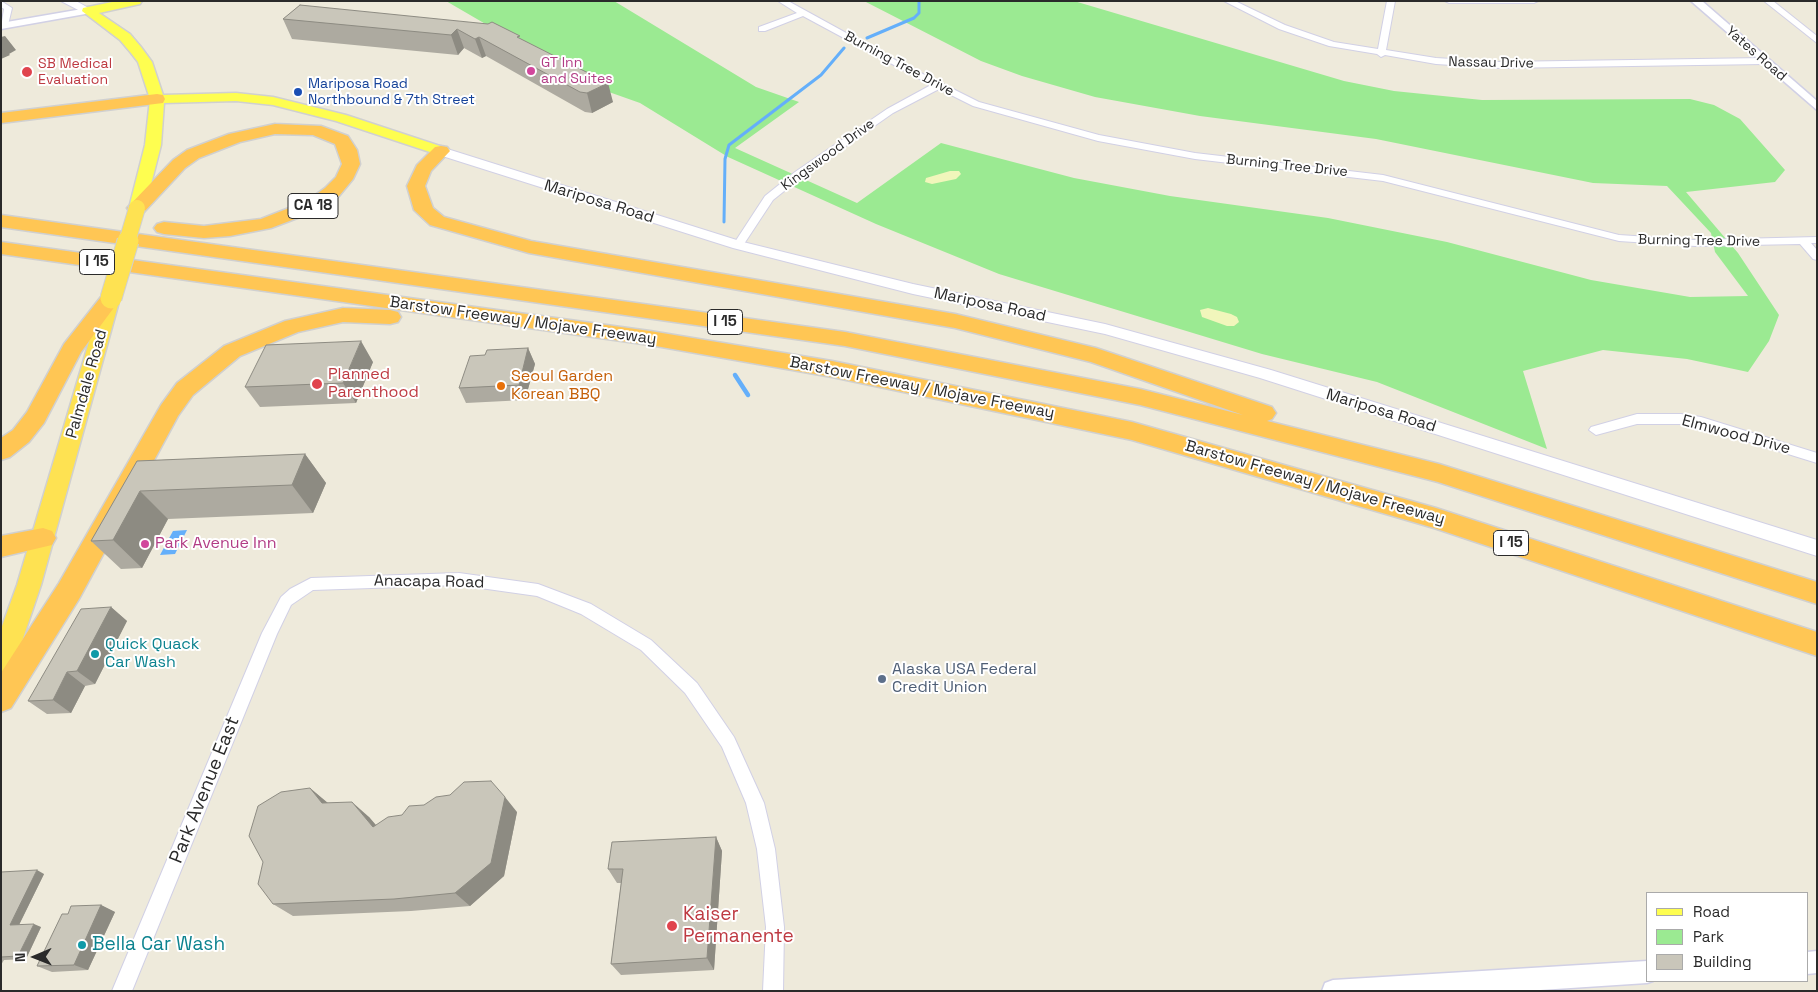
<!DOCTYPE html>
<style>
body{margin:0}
#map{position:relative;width:1818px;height:992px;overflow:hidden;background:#eeeadb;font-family:"Space Grotesk",sans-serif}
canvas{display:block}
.frame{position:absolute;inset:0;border:2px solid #2a2a2a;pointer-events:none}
.legend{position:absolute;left:1646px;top:892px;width:162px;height:90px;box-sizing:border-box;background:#fff;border:1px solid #aaa;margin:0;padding:6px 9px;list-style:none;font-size:15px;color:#2a2a2a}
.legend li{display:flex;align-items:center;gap:10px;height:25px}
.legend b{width:25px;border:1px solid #aaa}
.north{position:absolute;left:10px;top:932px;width:50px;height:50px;-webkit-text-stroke:4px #fff;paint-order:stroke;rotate:269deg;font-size:14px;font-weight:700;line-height:20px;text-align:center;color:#2a2a2a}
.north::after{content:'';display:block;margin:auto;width:18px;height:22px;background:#2a2a2a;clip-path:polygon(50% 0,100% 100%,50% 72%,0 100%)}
</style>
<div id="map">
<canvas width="1818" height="992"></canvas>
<div class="frame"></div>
<ul class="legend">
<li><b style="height:6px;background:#fefe50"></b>Road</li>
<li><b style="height:14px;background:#9bea92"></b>Park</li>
<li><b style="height:14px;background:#c9c6ba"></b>Building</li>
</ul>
<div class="north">N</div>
</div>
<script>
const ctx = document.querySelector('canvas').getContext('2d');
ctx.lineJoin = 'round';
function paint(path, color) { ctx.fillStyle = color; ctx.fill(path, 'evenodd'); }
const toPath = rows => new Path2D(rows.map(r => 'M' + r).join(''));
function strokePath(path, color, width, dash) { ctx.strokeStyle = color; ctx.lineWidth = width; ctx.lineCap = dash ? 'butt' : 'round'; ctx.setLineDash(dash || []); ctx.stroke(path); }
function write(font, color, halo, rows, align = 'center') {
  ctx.font = font + ' "Space Grotesk",sans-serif'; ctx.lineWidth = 4; ctx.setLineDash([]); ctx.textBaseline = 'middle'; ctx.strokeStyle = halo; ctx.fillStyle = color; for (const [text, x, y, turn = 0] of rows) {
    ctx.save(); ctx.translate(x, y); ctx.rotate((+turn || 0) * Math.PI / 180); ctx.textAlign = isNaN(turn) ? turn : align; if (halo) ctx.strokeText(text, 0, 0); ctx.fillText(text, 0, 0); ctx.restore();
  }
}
paint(toPath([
 [446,1,614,1,756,87,799,102,735,148,857,203,941,143,1074,178,1170,196,1328,218,1447,242,1591,280,1690,297,1748,296,1715,252,1711,233,1667,186,1593,183,1376,139,1200,116,1095,97,1022,76,981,61,864,1,1074,1,1344,81,1394,91,1482,100,1690,99,1714,105,1740,119,1785,170,1775,182,1686,192,1738,253,1779,315,1769,341,1748,372,1687,359,1603,350,1523,371,1547,449,1377,382,1262,354,999,274,876,224,728,157,640,103,592,86]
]), '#9bea92');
paint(toPath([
 [950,171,959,171,961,174,956,179,932,184,925,182,926,178],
 [1208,308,1231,314,1237,317,1239,322,1234,326,1227,326,1202,317,1200,310]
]), '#f1f6bb');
paint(toPath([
 [187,530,175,554,160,555,173,531]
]), '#64affa');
strokePath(toPath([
 [867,38,914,18,919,13,919,1],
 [724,222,725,159,729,145,821,75,844,48]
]), '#64affa', 3);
strokePath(toPath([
 [735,375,748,395]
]), '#64affa', 4.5);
const minor = toPath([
 [1,1,12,8,8,25,4,28,1,27,4,9,1,7,1,1],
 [778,1,788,1,899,62,979,102,1099,135,1195,153,1383,175,1619,235,1695,240,1817,237,1817,243,1811,243,1817,250,1817,260,1813,259,1800,244,1695,246,1619,241,1383,181,1195,159,1098,141,973,106,939,89,893,113,803,176,773,200,742,247,738,248,733,245,765,196,795,172,887,109,931,85,803,16,765,31,759,31,759,27,797,13,778,1],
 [1224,1,1235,1,1285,25,1334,42,1378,49,1387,1,1395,1,1386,50,1436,58,1500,62,1764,58,1768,61,1764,64,1500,68,1436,64,1385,55,1381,57,1377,54,1329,46,1279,29,1224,1],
 [1445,1,1538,1,1534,3,1449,3,1445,1],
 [1764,1,1773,1,1817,36,1817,43,1764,1],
 [1637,414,1681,414,1701,417,1817,453,1817,463,1701,427,1681,424,1637,424,1596,435,1589,430,1591,427,1637,414],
 [459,573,538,584,591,604,651,640,697,683,734,737,764,803,775,849,784,927,783,991,763,991,766,927,757,849,746,803,722,747,685,693,641,650,581,614,537,596,459,585,313,590,291,605,277,634,132,991,112,991,262,633,281,597,290,589,311,578,459,573]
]);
const tertiary = toPath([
 [1691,1,1702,1,1817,101,1817,110,1691,1],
 [88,8,91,9,91,13,1,29,1,23,88,8],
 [1817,951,1817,973,1807,974,1807,952,1817,951],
 [1647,961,1647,981,1653,981,1647,983,1525,991,1322,991,1325,983,1333,980,1647,961]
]);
const secondary = toPath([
 [61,1,76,1,94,11,92,13,84,13,61,1],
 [441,147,743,242,913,284,1105,324,1271,370,1817,540,1817,556,1260,378,1105,334,913,294,733,248,436,154,434,151,436,148,441,147]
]);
const primary = toPath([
 [117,1,142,1,140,4,99,13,130,34,141,47,152,62,163,95,236,93,273,97,346,115,446,148,449,151,441,156,436,154,336,121,273,105,236,101,164,103,161,145,145,208,137,213,131,211,129,208,145,145,150,99,138,62,131,53,120,40,82,11,83,8,117,1]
]);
const trunk = toPath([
 [111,292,118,294,120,298,41,585,14,665,10,673,1,676,1,629,17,585,102,298,104,294,111,292]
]);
const motorway = toPath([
 [157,94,163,95,165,99,163,103,1,123,1,113,157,94],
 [275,124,321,126,348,136,357,150,360,164,353,179,339,196,321,209,271,228,230,236,204,238,164,234,157,232,154,228,157,224,164,222,204,226,261,219,307,201,325,188,336,177,342,164,335,144,313,135,275,134,240,142,199,158,185,168,144,212,130,212,127,208,173,160,187,150,229,134,275,124],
 [441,146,447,147,450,151,431,171,425,186,433,208,444,217,531,241,955,314,1096,348,1272,407,1276,413,1272,419,1267,421,1439,464,1817,582,1817,604,1438,482,1140,405,845,346,1,227,1,215,845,332,1140,389,1243,415,1091,362,955,328,529,253,430,225,414,210,407,186,417,165,435,147,441,146],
 [1,242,650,331,832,361,1132,422,1436,508,1817,632,1817,656,1434,528,1132,440,832,377,650,345,1,254,1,242],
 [111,291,118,293,121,298,81,352,44,423,29,442,10,457,1,460,1,438,13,430,27,412,64,344,104,293,111,291],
 [343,308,390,310,398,312,401,317,398,322,390,324,343,322,298,332,240,356,193,395,178,416,79,599,11,708,1,712,1,673,59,583,161,405,177,383,224,346,285,321,343,308],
 [43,528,52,531,56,538,52,545,1,557,1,536,43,528]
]);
strokePath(minor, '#d1d0e5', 2);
strokePath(tertiary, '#d1d0e5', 3);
strokePath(secondary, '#d1d0e5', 2);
strokePath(primary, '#d0d0d0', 3);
strokePath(trunk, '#d0d0d0', 3);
strokePath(motorway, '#d0d0d0', 3);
paint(minor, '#fff');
paint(tertiary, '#fff');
paint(secondary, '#fff');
paint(primary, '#fefe50');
paint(trunk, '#fee252');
paint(motorway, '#ffc654');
const trunkBridgeFar1 = toPath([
 [127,242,137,208]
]);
const trunkBridge = toPath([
 [111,298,128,241]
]);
strokePath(trunkBridgeFar1, '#d0d0d0', 18, []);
strokePath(trunkBridge, '#d0d0d0', 23, []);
strokePath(trunkBridgeFar1, '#fee252', 16);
strokePath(trunkBridge, '#fee252', 21);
paint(toPath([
 [300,5,521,39,613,102,592,113,585,112,486,56,482,58,464,48,458,55,292,39,283,19],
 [528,348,535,364,525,400,466,403,459,388,485,355],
 [373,362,356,403,260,407,245,387],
 [305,454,326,483,313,513,168,519,142,568,121,569,91,541,137,461],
 [111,607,127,621,95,684,85,686,71,713,47,714,28,701],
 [310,788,327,803,369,817,376,825,517,812,504,876,470,906,411,911,293,916,273,904],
 [716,837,722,851,714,970,621,975,611,964,621,883,617,883,608,869],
 [1,872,44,874,19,925,41,927,26,959,4,960,1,965],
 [101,905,115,912,88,970,52,972,37,966,68,914]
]), '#adaaa0');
paint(toPath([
 [457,29,464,48,458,55,451,35],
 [5,36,16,50,9,54,10,55,1,59,1,37],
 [479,37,486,56,482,58,475,39],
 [608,83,613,102,592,113,587,93],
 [361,341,373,362,356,403,343,383],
 [528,348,535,364,525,400,519,385],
 [305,454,326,483,313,513,292,485],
 [140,491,168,519,142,568,113,540],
 [111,607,127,621,95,684,77,671],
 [67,672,85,686,71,713,53,700],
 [310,788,328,803,322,803],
 [505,797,517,812,504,876,470,906,455,893],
 [352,802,369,817,390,842,373,827],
 [716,837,722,851,714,970,707,958],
 [37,870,44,874,17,929,10,925],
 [101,905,115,912,88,970,74,965],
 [34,924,41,927,26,959,18,956]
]), '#8d8b82');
const building = toPath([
 [300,5,488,24,492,22,520,36,517,37,608,83,587,93,580,92,479,37,475,39,457,29,451,35,283,19,300,5],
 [361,341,343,383,245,387,266,345,361,341],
 [528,348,519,385,459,388,470,356,485,355,487,350,528,348],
 [305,454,292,485,140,491,113,540,91,541,137,461,305,454],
 [111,607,77,671,67,672,53,700,28,701,81,609,111,607],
 [491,781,505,797,491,863,455,893,394,899,273,904,258,884,263,862,249,836,258,806,281,792,310,788,322,803,352,802,373,827,388,817,402,815,409,806,424,805,436,797,450,795,464,782,491,781],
 [716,837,707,958,611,964,623,869,608,869,612,842,716,837],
 [37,870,10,925,34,924,18,956,1,957,1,872,37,870],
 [101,905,74,965,37,966,62,914,68,914,71,906,101,905]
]);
paint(building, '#c9c6ba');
strokePath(building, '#8d8b82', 1);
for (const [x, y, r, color] of [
 [531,71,5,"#d1479c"],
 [27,72,6,"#e0444e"],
 [298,92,5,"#1a4fb4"],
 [317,384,6,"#e0444e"],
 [501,386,5,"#e8710a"],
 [145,544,5,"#d1479c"],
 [95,654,5,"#0f9aa8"],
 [882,679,5,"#5c6f8a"],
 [672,926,6,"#e0444e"],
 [82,945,5,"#0f9aa8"]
]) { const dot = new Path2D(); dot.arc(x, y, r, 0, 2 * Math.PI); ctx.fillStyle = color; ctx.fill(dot); strokePath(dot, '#fff', 2); }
write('14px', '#2a2a2a', '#fff', [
 ["Yates Road",1756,54,41],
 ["Nassau Drive",1491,63,1],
 ["Burning Tree Drive",899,64,28],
 ["Kingswood Drive",828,155,-36],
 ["Burning Tree Drive",1287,166,6],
 ["Burning Tree Drive",1699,241,1]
]);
write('14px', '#b23c85', '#fff', [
 ["GT Inn",541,63],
 ["and Suites",541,79]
], 'left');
write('14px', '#be3a42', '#fff', [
 ["SB Medical",38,64],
 ["Evaluation",38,80]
], 'left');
write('14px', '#164399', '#fff', [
 ["Mariposa Road",308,84],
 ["Northbound & 7th Street",308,100]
], 'left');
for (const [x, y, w] of [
 [313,206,50],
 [97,262,35],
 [725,322,35],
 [1511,543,35]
]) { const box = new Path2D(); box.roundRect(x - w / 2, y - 12.5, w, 25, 4); ctx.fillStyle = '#fff'; ctx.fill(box); strokePath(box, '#2a2a2a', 1); }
write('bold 15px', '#2a2a2a', null, [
 ["CA 18",313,206],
 ["I 15",97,262],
 ["I 15",725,322],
 ["I 15",1511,543]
]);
write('16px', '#2a2a2a', '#fff', [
 ["Mariposa Road",599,202,17],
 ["Mariposa Road",990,305,12],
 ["Barstow Freeway / Mojave Freeway",523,321,8],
 ["Palmdale Road",87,384,-74],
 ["Barstow Freeway / Mojave Freeway",922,388,11],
 ["Mariposa Road",1381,411,17],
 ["Elmwood Drive",1736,435,15],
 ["Barstow Freeway / Mojave Freeway",1315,483,16],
 ["Anacapa Road",429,582,1]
]);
write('16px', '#be3a42', '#fff', [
 ["Planned",328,375],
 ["Parenthood",328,393]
], 'left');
write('16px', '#c56008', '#fff', [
 ["Seoul Garden",511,377],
 ["Korean BBQ",511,395]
], 'left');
write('16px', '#b23c85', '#fff', [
 ["Park Avenue Inn",155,544]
], 'left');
write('16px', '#0d838f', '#fff', [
 ["Quick Quack",105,645],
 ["Car Wash",105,663]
], 'left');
write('16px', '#4e5e75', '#fff', [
 ["Alaska USA Federal",892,670],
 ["Credit Union",892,688]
], 'left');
write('19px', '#2a2a2a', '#fff', [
 ["Park Avenue East",205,790,-68]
]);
write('19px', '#be3a42', '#fff', [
 ["Kaiser",683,915],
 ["Permanente",683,937]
], 'left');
write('19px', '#0d838f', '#fff', [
 ["Bella Car Wash",92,945]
], 'left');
</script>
